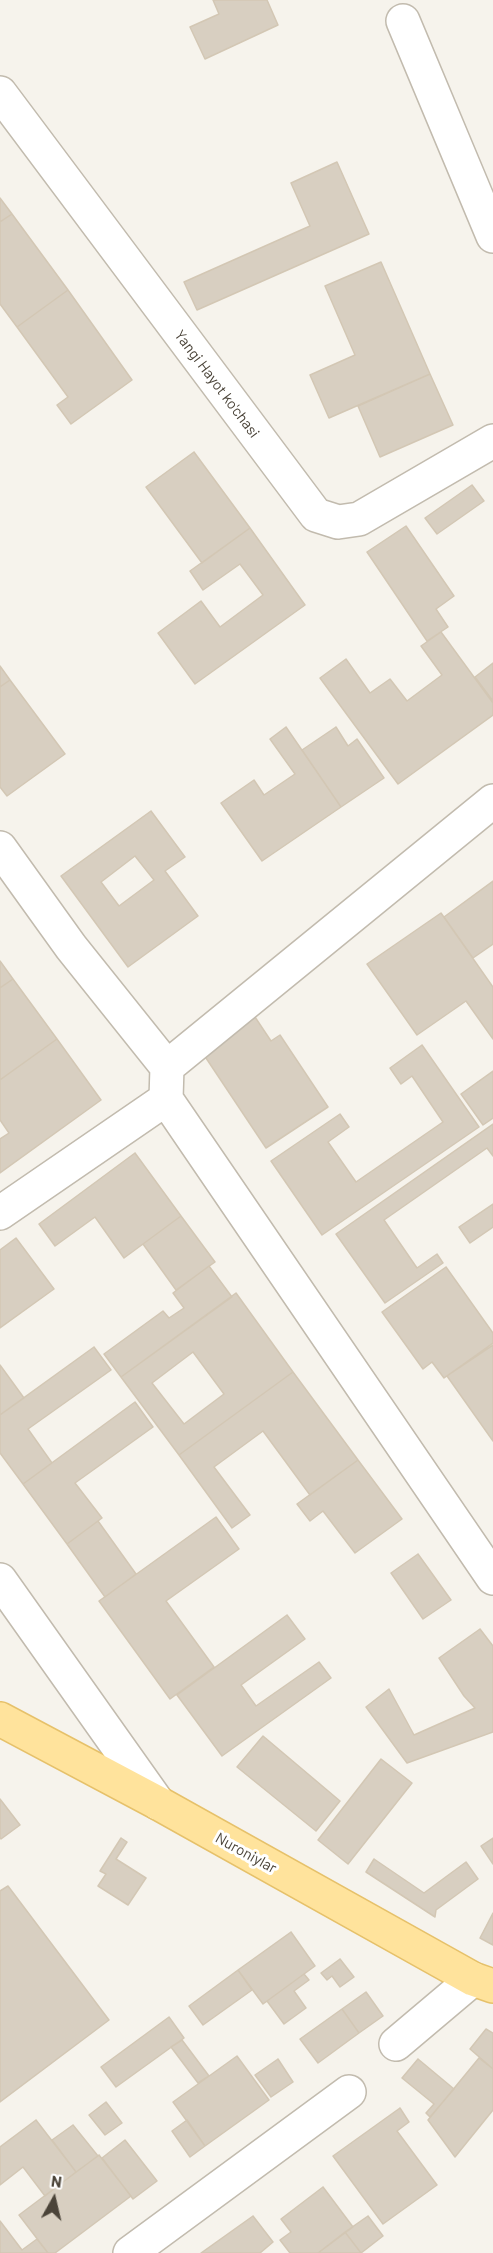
<!DOCTYPE html>
<style>
body{margin:0}
#map{position:relative;width:493px;height:2253px;overflow:hidden;background:#f6f3ec;font-family:Barlow,sans-serif}
canvas{display:block}
.north{position:absolute;left:24px;top:2169px;width:60px;height:60px;-webkit-text-stroke:4px #fff;paint-order:stroke;rotate:8deg;font-size:16px;font-weight:700;line-height:24px;text-align:center;color:#4b4439}
.north::after{content:'';display:block;margin:auto;width:21px;height:27px;background:#4b4439;clip-path:polygon(50% 0,100% 100%,50% 72%,0 100%)}
</style>
<div id="map">
<canvas width="493" height="2253"></canvas>
<div class="north">N</div>
</div>
<script>
const ctx = document.querySelector('canvas').getContext('2d');
ctx.lineJoin = 'round';
function paint(path, color) { ctx.fillStyle = color; ctx.fill(path, 'evenodd'); }
const toPath = rows => new Path2D(rows.map(r => 'M' + r).join(''));
function strokePath(path, color, width, dash) { ctx.strokeStyle = color; ctx.lineWidth = width; ctx.lineCap = dash ? 'butt' : 'round'; ctx.setLineDash(dash || []); ctx.stroke(path); }
function write(font, color, halo, rows, align = 'center') {
  ctx.font = font + ' Barlow,sans-serif'; ctx.lineWidth = 6; ctx.setLineDash([]); ctx.textBaseline = 'middle'; ctx.strokeStyle = halo; ctx.fillStyle = color; for (const [text, x, y, turn = 0] of rows) {
    ctx.save(); ctx.translate(x, y); ctx.rotate((+turn || 0) * Math.PI / 180); ctx.textAlign = isNaN(turn) ? turn : align; if (halo) ctx.strokeText(text, 0, 0); ctx.fillText(text, 0, 0); ctx.restore();
  }
}
const building = toPath([
 [213,0,267,0,278,25,205,59,190,27,219,14,213,0],
 [337,162,369,234,197,310,184,282,310,226,291,183,337,162],
 [0,198,12,214,0,222,0,198],
 [12,214,68,290,17,327,0,304,0,222,12,214],
 [381,262,430,374,329,418,310,375,355,355,325,286,381,262],
 [68,290,132,380,71,424,57,405,68,397,17,327,68,290],
 [430,374,453,425,380,457,358,406,430,374],
 [194,452,250,528,202,563,146,487,194,452],
 [472,485,484,501,437,534,425,518,472,485],
 [406,526,454,596,436,609,448,627,427,641,367,552,406,526],
 [250,528,305,605,195,684,158,633,201,601,220,627,263,595,240,564,203,590,190,571,250,528],
 [441,632,493,703,493,715,398,784,320,678,346,659,370,693,390,679,407,701,442,675,421,646,441,632],
 [493,663,493,701,475,677,493,663],
 [0,666,10,680,0,687,0,666],
 [10,680,65,754,7,796,0,787,0,687,10,680],
 [286,727,341,807,262,861,221,803,254,780,264,795,295,774,270,739,286,727],
 [336,727,348,746,357,739,384,778,341,807,302,750,336,727],
 [151,811,185,857,165,871,198,916,128,967,61,876,151,811],
 [135,856,154,880,119,906,101,882,135,856],
 [493,881,493,944,473,958,444,917,493,881],
 [441,913,493,987,493,1039,466,1001,417,1035,367,964,441,913],
 [0,961,13,979,0,988,0,961],
 [13,979,57,1039,0,1080,0,988,13,979],
 [253,1014,271,1041,280,1035,328,1107,266,1148,200,1049,253,1014],
 [57,1039,101,1100,0,1173,0,1139,9,1133,0,1120,0,1080,57,1039],
 [422,1045,479,1127,322,1235,271,1161,340,1114,349,1127,328,1142,356,1182,443,1122,412,1076,401,1084,390,1068,422,1045],
 [493,1071,493,1118,483,1125,461,1094,493,1071],
 [493,1124,493,1156,487,1148,384,1220,417,1268,437,1254,443,1263,385,1303,336,1234,493,1124],
 [135,1153,181,1216,124,1258,95,1217,55,1246,39,1224,135,1153],
 [493,1204,493,1227,470,1243,459,1227,493,1204],
 [181,1216,215,1262,176,1290,143,1244,181,1216],
 [16,1238,54,1289,0,1328,0,1250,16,1238],
 [209,1266,232,1297,121,1377,104,1354,163,1311,169,1318,184,1308,173,1293,209,1266],
 [446,1267,493,1333,493,1343,444,1378,432,1362,423,1369,382,1312,446,1267],
 [236,1293,293,1372,179,1455,121,1377,236,1293],
 [193,1352,224,1394,184,1424,152,1383,193,1352],
 [493,1345,493,1441,447,1376,493,1345],
 [94,1347,111,1370,28,1429,52,1463,23,1484,0,1453,0,1415,94,1347],
 [0,1365,24,1398,0,1415,0,1365],
 [293,1372,358,1460,310,1495,263,1431,214,1467,250,1515,232,1528,179,1455,293,1372],
 [135,1402,153,1427,75,1483,102,1518,67,1544,23,1484,135,1402],
 [358,1460,402,1519,355,1553,323,1511,310,1521,297,1504,358,1460],
 [216,1517,239,1549,166,1601,214,1667,170,1699,99,1601,216,1517],
 [98,1521,136,1574,105,1597,67,1544,98,1521],
 [418,1554,451,1600,423,1619,391,1573,418,1554],
 [287,1615,305,1639,241,1685,256,1706,319,1662,331,1678,222,1756,177,1695,287,1615],
 [480,1629,493,1646,493,1732,407,1763,366,1707,389,1689,414,1735,475,1708,464,1696,439,1658,480,1629],
 [263,1736,340,1801,316,1831,237,1767,263,1736],
 [381,1759,412,1783,348,1864,318,1840,381,1759],
 [0,1799,20,1825,1,1839,0,1838,0,1799],
 [121,1838,127,1842,116,1859,146,1878,128,1905,98,1886,106,1874,100,1871,121,1838],
 [493,1838,493,1864,481,1846,493,1838],
 [374,1859,424,1893,466,1862,478,1879,436,1910,435,1917,366,1872,374,1859],
 [8,1886,109,2020,0,2102,0,1891,8,1886],
 [493,1913,493,1945,480,1938,493,1913],
 [291,1932,315,1966,263,2004,238,1970,291,1932],
 [340,1959,354,1977,340,1987,332,1976,327,1980,321,1973,340,1959],
 [238,1970,252,1990,203,2025,189,2006,238,1970],
 [304,1974,309,1980,294,1991,306,2008,284,2024,267,2001,304,1974],
 [366,1992,383,2016,359,2033,342,2009,366,1992],
 [342,2009,359,2033,318,2063,300,2039,342,2009],
 [169,2017,184,2038,116,2087,101,2067,169,2017],
 [486,2029,493,2033,493,2069,470,2049,486,2029],
 [182,2040,209,2076,198,2083,171,2047,182,2040],
 [237,2056,269,2100,205,2146,173,2102,237,2056],
 [479,2058,493,2069,493,2110,455,2157,428,2120,479,2058],
 [278,2059,293,2082,271,2097,255,2075,278,2059],
 [418,2059,454,2089,430,2117,426,2113,434,2104,402,2078,418,2059],
 [106,2102,122,2123,105,2135,89,2115,106,2102],
 [400,2108,409,2122,397,2131,437,2185,383,2224,333,2156,400,2108],
 [36,2120,76,2172,45,2196,23,2167,0,2185,0,2147,36,2120],
 [187,2120,205,2146,190,2157,172,2131,187,2120],
 [73,2125,98,2156,76,2172,52,2140,73,2125],
 [125,2140,157,2181,133,2199,102,2158,125,2140],
 [99,2155,131,2196,55,2253,48,2253,19,2215,99,2155],
 [323,2187,353,2227,318,2253,290,2253,280,2240,291,2232,281,2219,323,2187],
 [253,2216,273,2242,260,2253,201,2253,253,2216],
 [368,2216,383,2236,361,2253,345,2232,368,2216],
 [0,2221,22,2250,37,2239,48,2253,0,2253,0,2221],
 [345,2232,361,2253,318,2253,345,2232]
]);
paint(building, '#d8cfc1');
strokePath(building, '#d3c7b4', 1.5);
const minor = toPath([
 [403,21,493,236],
 [0,93,316,515,338,522,359,519,493,441],
 [0,848,71,947,167,1067],
 [166,1099,493,1578],
 [0,1213,166,1099,167,1067,493,801],
 [0,1580,158,1803],
 [396,2044,473,1979],
 [130,2253,349,2092]
]);
const major = toPath([
 [0,1719,158,1803,473,1979,493,1986]
]);
strokePath(minor, '#c2bbae', 36);
strokePath(major, '#e6c16a', 36);
strokePath(minor, '#fff', 33);
strokePath(major, '#ffe39c', 33);
write('15px', '#4b4439', '#fff', [
 ["Yangi Hayot ko'chasi",217,384,53],
 ["Nuroniylar",246,1853,29]
]);
</script>
